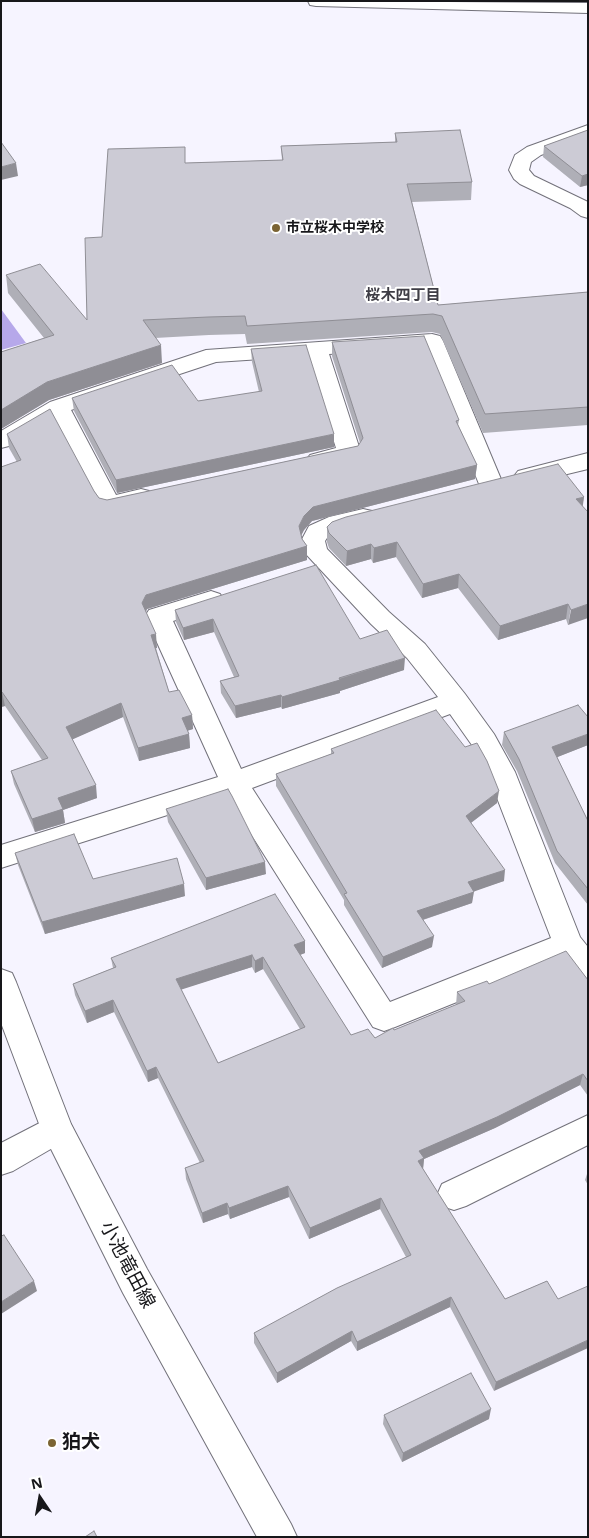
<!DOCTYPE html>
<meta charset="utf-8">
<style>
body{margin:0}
#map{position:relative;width:589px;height:1538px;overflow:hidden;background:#f6f4ff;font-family:"Open Sans",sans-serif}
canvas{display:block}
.frame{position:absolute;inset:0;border:2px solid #17171a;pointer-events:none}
.north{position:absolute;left:15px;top:1473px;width:50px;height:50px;-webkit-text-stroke:4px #fff;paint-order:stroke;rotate:348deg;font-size:14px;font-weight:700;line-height:20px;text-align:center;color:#17171a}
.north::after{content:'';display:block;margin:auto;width:18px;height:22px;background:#17171a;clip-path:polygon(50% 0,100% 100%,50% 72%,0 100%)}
</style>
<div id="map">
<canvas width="589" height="1538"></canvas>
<div class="frame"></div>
<div class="north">N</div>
</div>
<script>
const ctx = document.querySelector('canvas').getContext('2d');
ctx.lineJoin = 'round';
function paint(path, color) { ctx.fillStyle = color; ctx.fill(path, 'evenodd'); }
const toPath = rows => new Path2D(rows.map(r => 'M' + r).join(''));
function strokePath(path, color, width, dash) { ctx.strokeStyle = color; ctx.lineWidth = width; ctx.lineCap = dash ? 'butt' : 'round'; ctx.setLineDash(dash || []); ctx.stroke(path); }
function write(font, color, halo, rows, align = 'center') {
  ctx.font = font + ' "Open Sans","Noto Sans JP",sans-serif'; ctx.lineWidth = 4; ctx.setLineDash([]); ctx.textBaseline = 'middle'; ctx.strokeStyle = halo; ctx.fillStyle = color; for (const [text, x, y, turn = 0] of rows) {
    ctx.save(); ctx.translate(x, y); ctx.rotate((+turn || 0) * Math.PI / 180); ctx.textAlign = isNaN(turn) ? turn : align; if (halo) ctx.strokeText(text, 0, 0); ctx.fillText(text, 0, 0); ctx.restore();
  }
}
paint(toPath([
 [1,309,26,343,1,350]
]), '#b6a8ea');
const minor = toPath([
 [308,1,588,3,588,13,316,6,310,5,308,1],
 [588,125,588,138,541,155,531,162,529,170,534,176,588,202,588,218,581,216,570,208,520,184,514,179,509,170,515,155,527,147,588,125],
 [432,334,440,336,443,341,503,484,499,490,491,492,483,490,479,484,424,348,329,354,361,453,357,458,349,461,318,468,310,465,306,460,310,455,336,448,307,356,216,362,71,410,116,495,141,489,149,491,153,497,149,503,109,512,101,510,53,420,9,446,1,448,1,431,50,402,206,350,432,334],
 [588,453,588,469,526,484,518,481,514,476,518,471,588,453],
 [363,509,372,511,375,517,372,523,345,529,327,538,325,541,327,549,389,612,425,644,465,694,494,734,515,772,580,937,588,947,588,982,577,978,563,959,395,1027,384,1031,373,1027,227,796,1,868,1,845,218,777,145,616,149,610,211,591,220,594,224,600,220,606,173,621,241,769,438,697,407,658,371,624,304,552,301,541,309,526,329,517,363,509],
 [450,714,474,748,487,772,551,938,390,1002,252,788,450,714],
 [57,1114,68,1119,73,1129,68,1139,13,1171,1,1175,1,1143,57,1114],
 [588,1115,588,1145,466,1206,454,1210,442,1206,437,1195,442,1184,588,1115]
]);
const major = toPath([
 [1,969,12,973,16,982,71,1124,147,1269,291,1524,297,1537,257,1537,123,1293,41,1129,1,1023,1,969]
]);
strokePath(minor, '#72717a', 2);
strokePath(major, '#72717a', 2);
paint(minor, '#fff');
paint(major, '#fff');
paint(toPath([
 [588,130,588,185,580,187,543,157,544,146],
 [395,133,472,182,471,200,412,202,438,305,588,292,588,425,483,433,440,334,432,332,247,344,245,334,209,335,155,338,162,363,49,400,1,429,1,352,44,338,8,293,6,275,87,320,102,237,186,163,282,160,281,146,395,142],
 [332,342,459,420,458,425,477,465,475,479,312,521,304,530,301,535,302,539,307,546,307,560,147,609,146,612,157,648,156,648,169,692,192,715,193,729,187,731,189,734,190,748,139,761,123,717,72,739,97,798,63,810,65,823,35,832,14,784,11,771,42,760,5,706,1,707,17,462,9,448,7,434,94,491,99,498,107,500,358,446,360,443,332,356],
 [251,349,334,447,117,493,74,411,72,398,198,401,259,392,252,362],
 [584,497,582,506,588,512,568,625,566,619,498,640,458,588,422,598,396,557,373,563,371,559,346,566,329,548,327,542,327,527],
 [175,610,360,639,404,670,340,691,340,693,282,709,281,707,236,718,221,693,220,681,234,677,214,632,184,640,176,622],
 [504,732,588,745,557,757,588,821,588,905,555,863,517,771,502,745],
 [331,749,497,803,471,823,504,881,473,891,472,903,423,920,432,947,382,968,344,905,344,900,276,786,276,774,331,754],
 [166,809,266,874,206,890,168,822],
 [15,853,93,879,185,896,45,934,18,865],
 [305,941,305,953,300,955,351,1035,375,1038,456,1005,457,992,489,984,588,980,588,1096,580,1085,495,1128,424,1159,423,1169,505,1299,547,1281,494,1391,450,1307,357,1351,351,1341,277,1383,254,1343,254,1333,406,1257,380,1209,309,1239,289,1197,230,1219,228,1214,203,1223,186,1179,185,1168,200,1163,158,1078,148,1082,114,1012,87,1023,75,995,73,984,113,968,111,958],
 [252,967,255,973,263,969,300,1029,218,1063,181,989],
 [587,1174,588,1174,588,1185,585,1180],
 [384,1415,489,1419,402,1462,383,1424]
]), '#afafb7');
paint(toPath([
 [16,163,18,176,1,180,1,167],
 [588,174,588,185,580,187,582,176],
 [161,345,162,363,49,400,1,429,1,410,47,382],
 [334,434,334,447,117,493,116,480],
 [477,465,475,479,312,521,304,530,299,540,299,526,304,516,313,507],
 [584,497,582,512,576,499],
 [397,542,396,557,373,563,374,548],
 [371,544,371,559,346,566,347,551],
 [307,546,307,560,147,609,143,617,142,603,146,595],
 [459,574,458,588,422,598,423,584],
 [568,604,566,619,498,640,500,626],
 [588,604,588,618,568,625,571,610],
 [213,619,214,632,184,640,183,628],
 [156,634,157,648,153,649,151,635],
 [405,658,404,670,340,691,340,693,282,709,282,697],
 [1,692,2,692,5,706,1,707],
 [281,695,281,707,236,718,235,706],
 [121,703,123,717,69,741,66,727],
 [192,715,193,729,183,732,182,718],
 [189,734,190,748,139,761,138,748],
 [588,734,588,745,550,760,552,747],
 [96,785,97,798,63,810,65,823,35,832,32,819,58,798],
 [499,791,497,803,464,828,466,816],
 [265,862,266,874,206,890,206,878],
 [505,870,504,881,467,894,468,882],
 [184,884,185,896,45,934,42,922],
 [474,892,472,903,416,922,417,911],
 [434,936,432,947,382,968,383,957],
 [305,941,305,953,294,957,294,945],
 [252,955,252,967,177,991,176,979],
 [263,957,263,969,255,973,255,961],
 [113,1000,114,1012,87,1023,85,1011],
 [156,1067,158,1078,148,1082,147,1071],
 [583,1074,580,1085,495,1128,424,1159,423,1169,416,1172,419,1151],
 [288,1186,289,1197,230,1219,229,1208],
 [381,1198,380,1209,309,1239,310,1228],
 [227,1203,228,1214,203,1223,202,1213],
 [34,1281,37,1291,1,1314,1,1302],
 [451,1297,450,1307,357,1351,357,1342],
 [352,1331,351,1341,277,1383,277,1373],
 [588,1340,588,1348,494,1391,496,1382],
 [491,1409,489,1419,402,1462,403,1453]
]), '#8f8e95');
const building = toPath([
 [460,130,472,182,407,184,438,305,588,292,588,407,485,414,442,316,433,314,247,326,245,316,208,317,143,320,161,345,47,382,1,410,1,352,54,335,6,275,40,264,87,320,85,238,102,237,108,149,185,147,185,163,283,160,281,146,397,142,395,133,460,130],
 [588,130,588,174,582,176,544,146,588,130],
 [1,142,16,163,1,167,1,142],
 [424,336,459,420,456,421,477,465,313,507,304,516,299,526,302,539,307,546,146,595,142,603,156,634,151,635,169,692,179,690,192,715,182,718,189,734,138,748,121,703,66,727,96,785,58,798,63,809,32,819,11,771,48,758,2,692,1,692,1,467,21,460,7,434,50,409,94,491,99,498,107,500,358,446,363,438,332,342,424,336],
 [306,345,334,434,116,480,72,398,172,365,198,401,262,391,251,349,306,345],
 [558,464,584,497,576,499,588,512,588,604,571,610,568,604,500,626,459,574,423,584,397,542,374,548,371,544,347,551,329,533,327,527,332,522,346,517,558,464],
 [316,565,360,639,387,630,405,658,339,678,340,680,282,697,281,695,235,706,220,681,239,676,213,619,183,628,175,610,316,565],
 [578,705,588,717,588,734,552,747,588,821,588,889,557,851,519,759,504,732,578,705],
 [436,710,465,747,477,743,487,761,499,791,466,816,505,870,468,882,474,892,417,911,434,936,383,957,344,894,347,893,276,774,334,753,331,749,436,710],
 [228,789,232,796,265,862,206,878,166,809,228,789],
 [74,834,93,879,177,858,184,884,42,922,15,853,74,834],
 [275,894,305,941,294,945,351,1035,368,1029,375,1038,393,1028,394,1030,465,1001,457,992,487,981,489,984,566,951,588,980,588,1081,583,1074,497,1117,419,1151,424,1158,418,1161,505,1299,547,1281,558,1299,588,1286,588,1340,496,1382,451,1297,357,1342,352,1331,277,1373,254,1333,337,1288,411,1255,381,1198,310,1228,288,1186,229,1208,227,1203,202,1213,185,1168,204,1161,156,1067,147,1071,113,1000,85,1011,73,984,116,967,111,958,275,894],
 [252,955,255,961,263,957,305,1027,218,1063,176,979,252,955],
 [4,1235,34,1281,1,1302,1,1236,4,1235],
 [471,1373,491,1409,403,1453,384,1415,471,1373],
 [94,1531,97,1537,85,1537,94,1531]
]);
paint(building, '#cccbd5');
strokePath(building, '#8f8e95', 1);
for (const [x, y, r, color] of [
 [276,228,5,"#7b6434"],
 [52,1443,5,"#7b6434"]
]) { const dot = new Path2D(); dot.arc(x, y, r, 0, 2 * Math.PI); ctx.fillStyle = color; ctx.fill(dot); strokePath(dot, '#fff', 2); }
write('bold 14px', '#17171a', '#fff', [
 ["市立桜木中学校",286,228]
], 'left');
write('bold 15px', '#3e3d45', '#fff', [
 ["桜木四丁目",403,296]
]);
write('19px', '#17171a', '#fff', [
 ["小池竜田線",127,1265,62]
]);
write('bold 19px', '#17171a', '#fff', [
 ["狛犬",62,1443]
], 'left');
</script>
